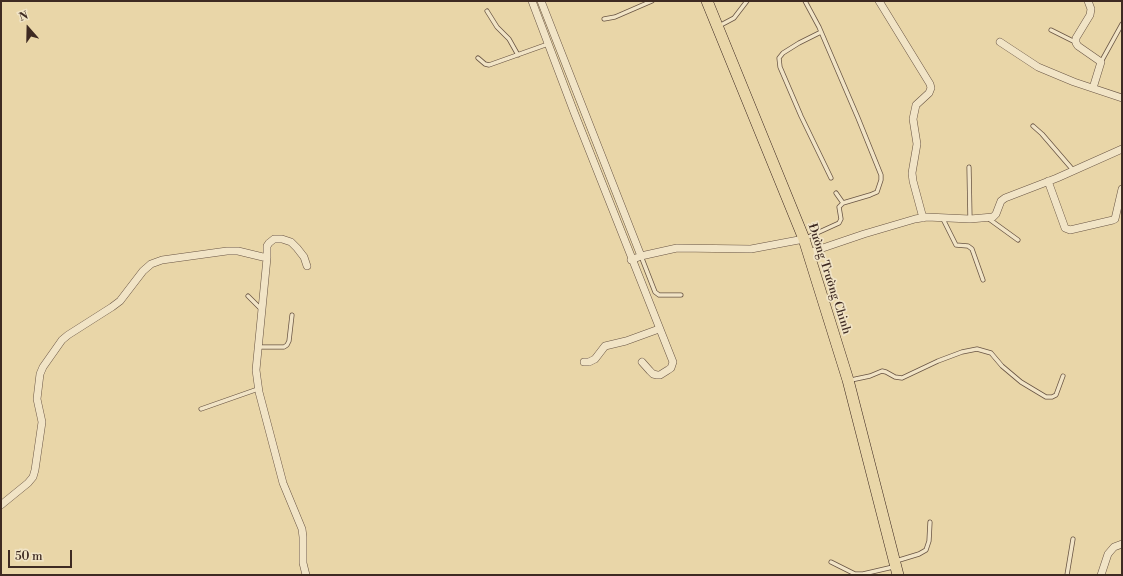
<!DOCTYPE html>
<meta charset="utf-8">
<style>
body{margin:0}
#map{position:relative;width:1123px;height:576px;overflow:hidden;background:#e9d6a8;font-family:"Libre Bodoni",serif}
canvas{display:block}
.frame{position:absolute;inset:0;border:2px solid #3e2a22;pointer-events:none}
.north{position:absolute;left:8px;top:8px;width:40px;height:40px;-webkit-text-stroke:3px #f1e4c6;paint-order:stroke;rotate:340deg;font-size:11px;font-weight:700;line-height:16px;text-align:center;color:#3e2a22}
.north::after{content:'';display:block;margin:auto;width:14px;height:18px;background:#3e2a22;clip-path:polygon(50% 0,100% 100%,50% 72%,0 100%)}
.scale{position:absolute;left:8px;top:550px;width:64px;height:18px;box-sizing:border-box;border:2px solid #3e2a22;border-top:0;padding-left:5px;font-size:12px;line-height:14px;white-space:nowrap;color:#3e2a22;-webkit-text-stroke:3px #f1e4c6;paint-order:stroke}
</style>
<div id="map">
<canvas width="1123" height="576"></canvas>
<div class="frame"></div>
<div class="north">N</div>
<div class="scale">50 m</div>
</div>
<script>
const ctx = document.querySelector('canvas').getContext('2d');
ctx.lineJoin = 'round';
const toPath = rows => new Path2D(rows.map(r => 'M' + r).join(''));
function strokePath(path, color, width, dash) { ctx.strokeStyle = color; ctx.lineWidth = width; ctx.lineCap = dash ? 'butt' : 'round'; ctx.setLineDash(dash || []); ctx.stroke(path); }
function write(font, color, halo, rows, align = 'center') {
  ctx.font = font + ' "Libre Bodoni",serif'; ctx.lineWidth = 3.5; ctx.setLineDash([]); ctx.textBaseline = 'middle'; ctx.strokeStyle = halo; ctx.fillStyle = color; for (const [text, x, y, turn = 0] of rows) {
    ctx.save(); ctx.translate(x, y); ctx.rotate((+turn || 0) * Math.PI / 180); ctx.textAlign = isNaN(turn) ? turn : align; if (halo) ctx.strokeText(text, 0, 0); ctx.fillText(text, 0, 0); ctx.restore();
  }
}
const service = toPath([
 [805,1,819,27,858,118,881,175,881,180,877,192,870,195,843,203,839,207,841,219,839,223,806,238],
 [487,11,497,27,509,39,518,55],
 [604,19,615,17,652,1],
 [719,26,734,18,747,1],
 [1051,30,1075,42],
 [821,32,799,43,783,53,779,58,780,67,801,116,831,178],
 [478,58,485,64,489,65,548,44],
 [1101,62,1122,24],
 [1033,126,1042,134,1073,170],
 [969,167,970,219],
 [836,193,843,203],
 [943,219,956,245,968,246,972,249,983,280],
 [989,219,1018,240],
 [641,256,655,292,659,295,681,295],
 [248,296,261,309],
 [258,347,284,347,287,345,289,341,292,315],
 [851,380,870,376,882,371,886,372,895,377,902,378,938,361,962,352,977,349,991,353,1002,366,1021,382,1046,397,1052,397,1056,395,1063,376],
 [201,409,258,389],
 [896,561,919,554,926,550,929,541,930,522],
 [831,562,855,574,863,574,893,567],
 [1067,575,1073,539]
]);
const minor = toPath([
 [532,1,574,112,673,362,671,368,668,370,660,375,657,375,653,374,650,371,642,362],
 [541,1,641,256],
 [879,1,930,84,931,88,929,93,916,105,913,119,917,144,912,173,913,181,923,218],
 [1088,1,1091,9,1090,15,1076,38,1076,43,1078,46,1101,62,1093,88],
 [1000,42,1038,67,1074,82,1122,98],
 [1048,181,1065,228,1070,230,1113,220,1115,219,1122,189],
 [808,253,864,234,915,219,927,217,970,219,993,217,996,214,1001,201,1005,198,1057,178,1122,149],
 [631,260,641,256,677,248,751,249,804,239],
 [584,362,589,362,595,359,605,346,626,341,659,329],
 [1,505,28,483,33,477,35,470,42,422,37,399,40,374,43,367,62,340,68,335,112,307,120,301,143,271,151,264,162,260,227,251,238,251,267,258],
 [306,575,303,563,303,537,302,529,283,483,259,392,256,370,267,258,267,246,269,243,274,239,282,239,291,242,297,248,304,257,307,266],
 [1101,575,1108,554,1114,547,1122,544]
]);
const trunk = toPath([
 [707,1,804,239,848,380,898,575]
]);
strokePath(service, '#695544', 5);
strokePath(minor, '#695544', 8);
strokePath(trunk, '#3e2a22', 12);
strokePath(service, '#f1e4c6', 3.5);
strokePath(minor, '#f1e4c6', 7);
strokePath(trunk, '#e9d6a8', 11);
write('12px', '#3e2a22', '#f1e4c6', [
 ["Đường Trường Chinh",829,279,72]
]);
</script>
